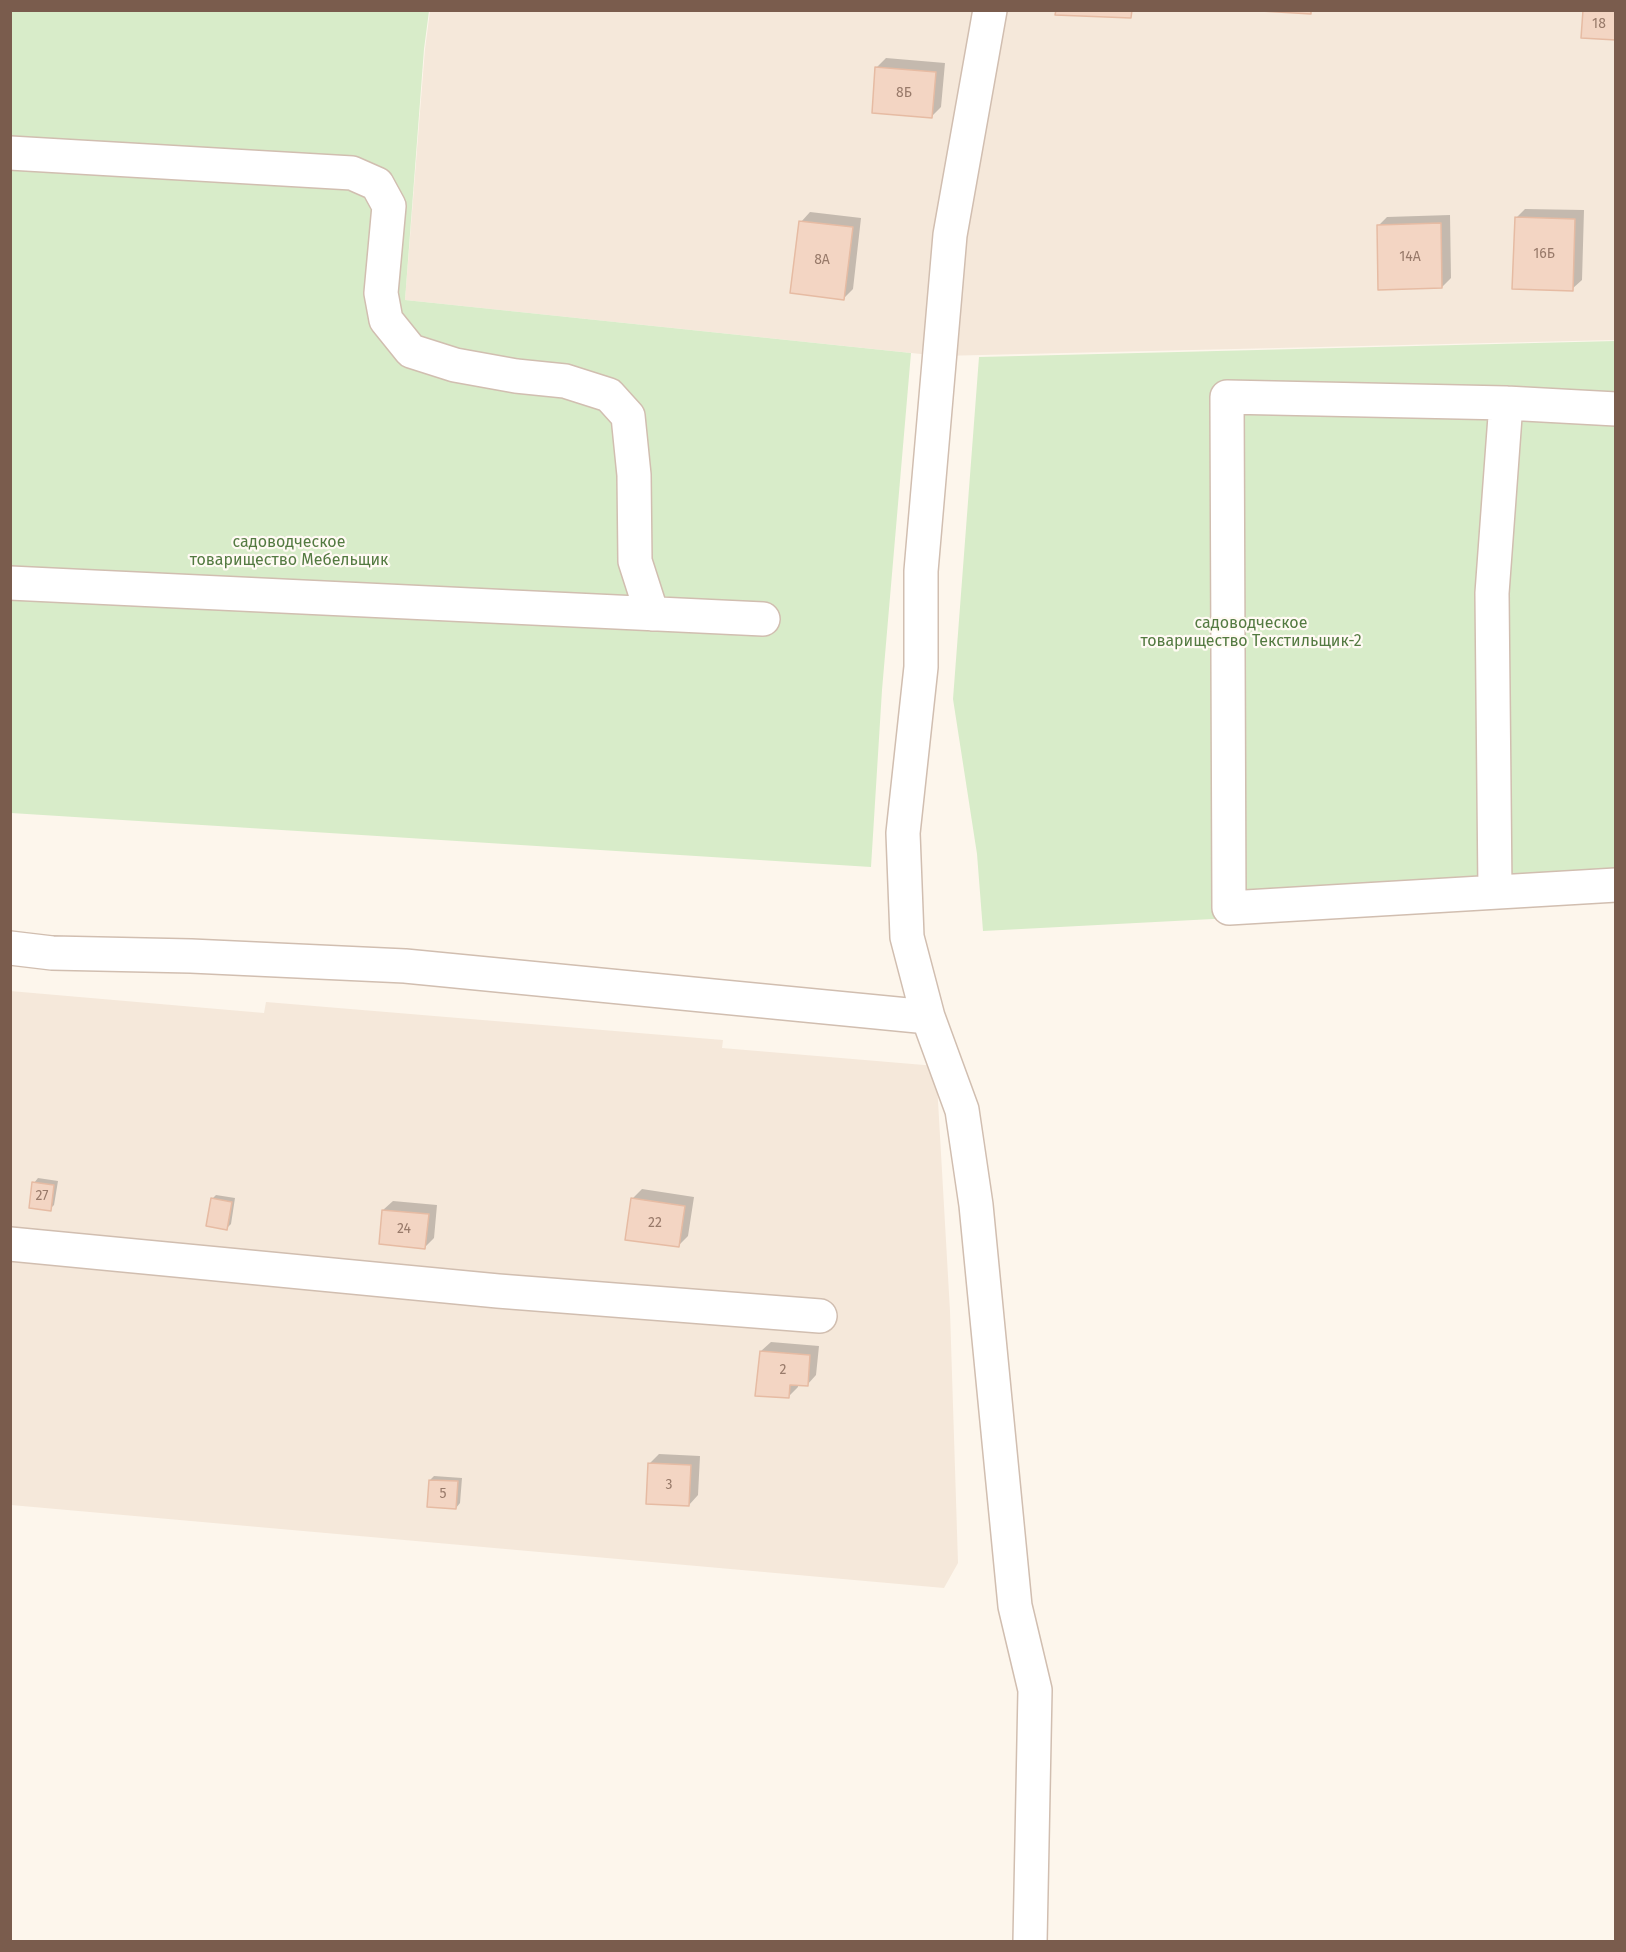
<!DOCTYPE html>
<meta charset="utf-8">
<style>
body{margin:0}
#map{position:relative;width:1626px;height:1952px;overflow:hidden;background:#fdf6ec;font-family:"Fira Sans",sans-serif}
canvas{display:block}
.frame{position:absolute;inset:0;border:12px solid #7a5c4d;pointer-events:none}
</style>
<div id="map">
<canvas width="1626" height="1952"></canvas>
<div class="frame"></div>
</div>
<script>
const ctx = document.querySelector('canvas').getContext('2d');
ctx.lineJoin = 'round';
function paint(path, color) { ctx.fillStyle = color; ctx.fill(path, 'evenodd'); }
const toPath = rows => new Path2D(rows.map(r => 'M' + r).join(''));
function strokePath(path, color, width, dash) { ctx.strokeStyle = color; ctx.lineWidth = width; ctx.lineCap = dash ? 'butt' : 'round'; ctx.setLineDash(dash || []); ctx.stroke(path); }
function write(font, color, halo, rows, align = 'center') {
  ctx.font = font + ' "Fira Sans",sans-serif'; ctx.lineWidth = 4.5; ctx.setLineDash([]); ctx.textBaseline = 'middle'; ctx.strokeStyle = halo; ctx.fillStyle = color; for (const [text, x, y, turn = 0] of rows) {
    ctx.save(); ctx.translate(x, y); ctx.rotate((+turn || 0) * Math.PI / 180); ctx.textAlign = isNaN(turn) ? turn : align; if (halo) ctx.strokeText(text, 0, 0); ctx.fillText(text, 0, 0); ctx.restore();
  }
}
paint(toPath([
 [430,11,1615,11,1615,340,940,356,405,300,425,49],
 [10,991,264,1013,266,1002,723,1040,722,1048,936,1066,950,1311,958,1563,944,1588,11,1505]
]), '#f5e8da');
paint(toPath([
 [10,11,429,11,424,49,405,300,911,353,882,690,871,867,11,813],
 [1615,341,1615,898,983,931,977,854,953,699,979,357]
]), '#d8ecc9');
paint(toPath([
 [886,58,945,63,941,107,932,116,877,67],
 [1525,209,1584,210,1582,280,1572,289,1516,218],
 [810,212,861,218,853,289,843,299,801,222],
 [1450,215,1451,278,1442,287,1378,226,1387,217],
 [38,1178,58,1181,54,1205,50,1209,34,1183],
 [642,1189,694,1197,688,1236,678,1246,633,1198],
 [216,1195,235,1198,231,1224,227,1228,212,1199],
 [393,1201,437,1205,434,1238,425,1247,383,1210],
 [771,1342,819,1346,816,1375,807,1385,798,1384,798,1387,788,1397,761,1351],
 [659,1454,700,1456,698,1495,689,1505,649,1464],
 [434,1476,462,1478,460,1503,456,1508,430,1480]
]), '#0003');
const building = toPath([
 [1056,10,1132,10,1131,18,1055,15,1056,10],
 [1244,10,1311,10,1311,14,1244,10],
 [1583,10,1616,10,1616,40,1581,38,1583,10],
 [875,67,936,72,932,118,872,113,875,67],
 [1515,217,1575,219,1573,291,1512,289,1515,217],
 [799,221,853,227,844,300,790,293,799,221],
 [1441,223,1442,288,1378,290,1377,225,1441,223],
 [32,1182,54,1185,51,1211,29,1208,32,1182],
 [211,1198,232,1202,227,1230,206,1226,211,1198],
 [631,1198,685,1206,679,1247,625,1240,631,1198],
 [382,1210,429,1214,425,1249,379,1244,382,1210],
 [760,1351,810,1355,808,1386,790,1385,789,1398,755,1396,760,1351],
 [648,1463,691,1465,689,1506,646,1504,648,1463],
 [429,1480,458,1481,456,1509,427,1507,429,1480]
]);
paint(building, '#f3d5c3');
strokePath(building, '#e6bba3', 1.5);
const minor = toPath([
 [990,10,950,235,921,571,921,667,903,833,907,937,928,1017,962,1110,976,1205,1015,1606,1035,1690,1030,1942],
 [10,153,352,173,377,184,389,206,381,293,386,320,411,351,455,365,516,376,565,381,609,395,628,416,634,475,635,561,652,614],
 [1616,409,1506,403,1227,397,1229,908,1616,885],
 [10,583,763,619],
 [1495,891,1492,593,1506,403],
 [10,948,52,953,191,956,405,966,928,1017],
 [10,1244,498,1291,820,1316]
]);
strokePath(minor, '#d1beb0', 36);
strokePath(minor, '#fff', 33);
write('14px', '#987a6a', null, [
 ["18",1599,24],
 ["8Б",904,93],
 ["16Б",1544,254],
 ["14А",1410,257],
 ["8А",822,260],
 ["27",42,1196],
 ["22",655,1223],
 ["24",404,1229],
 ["2",783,1370],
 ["3",669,1485],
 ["5",443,1494]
]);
write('16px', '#537a41', '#fffaf3', [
 ["садоводческое",289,543],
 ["товарищество Мебельщик",289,561],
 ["садоводческое",1251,624],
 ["товарищество Текстильщик-2",1251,642]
]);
</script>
